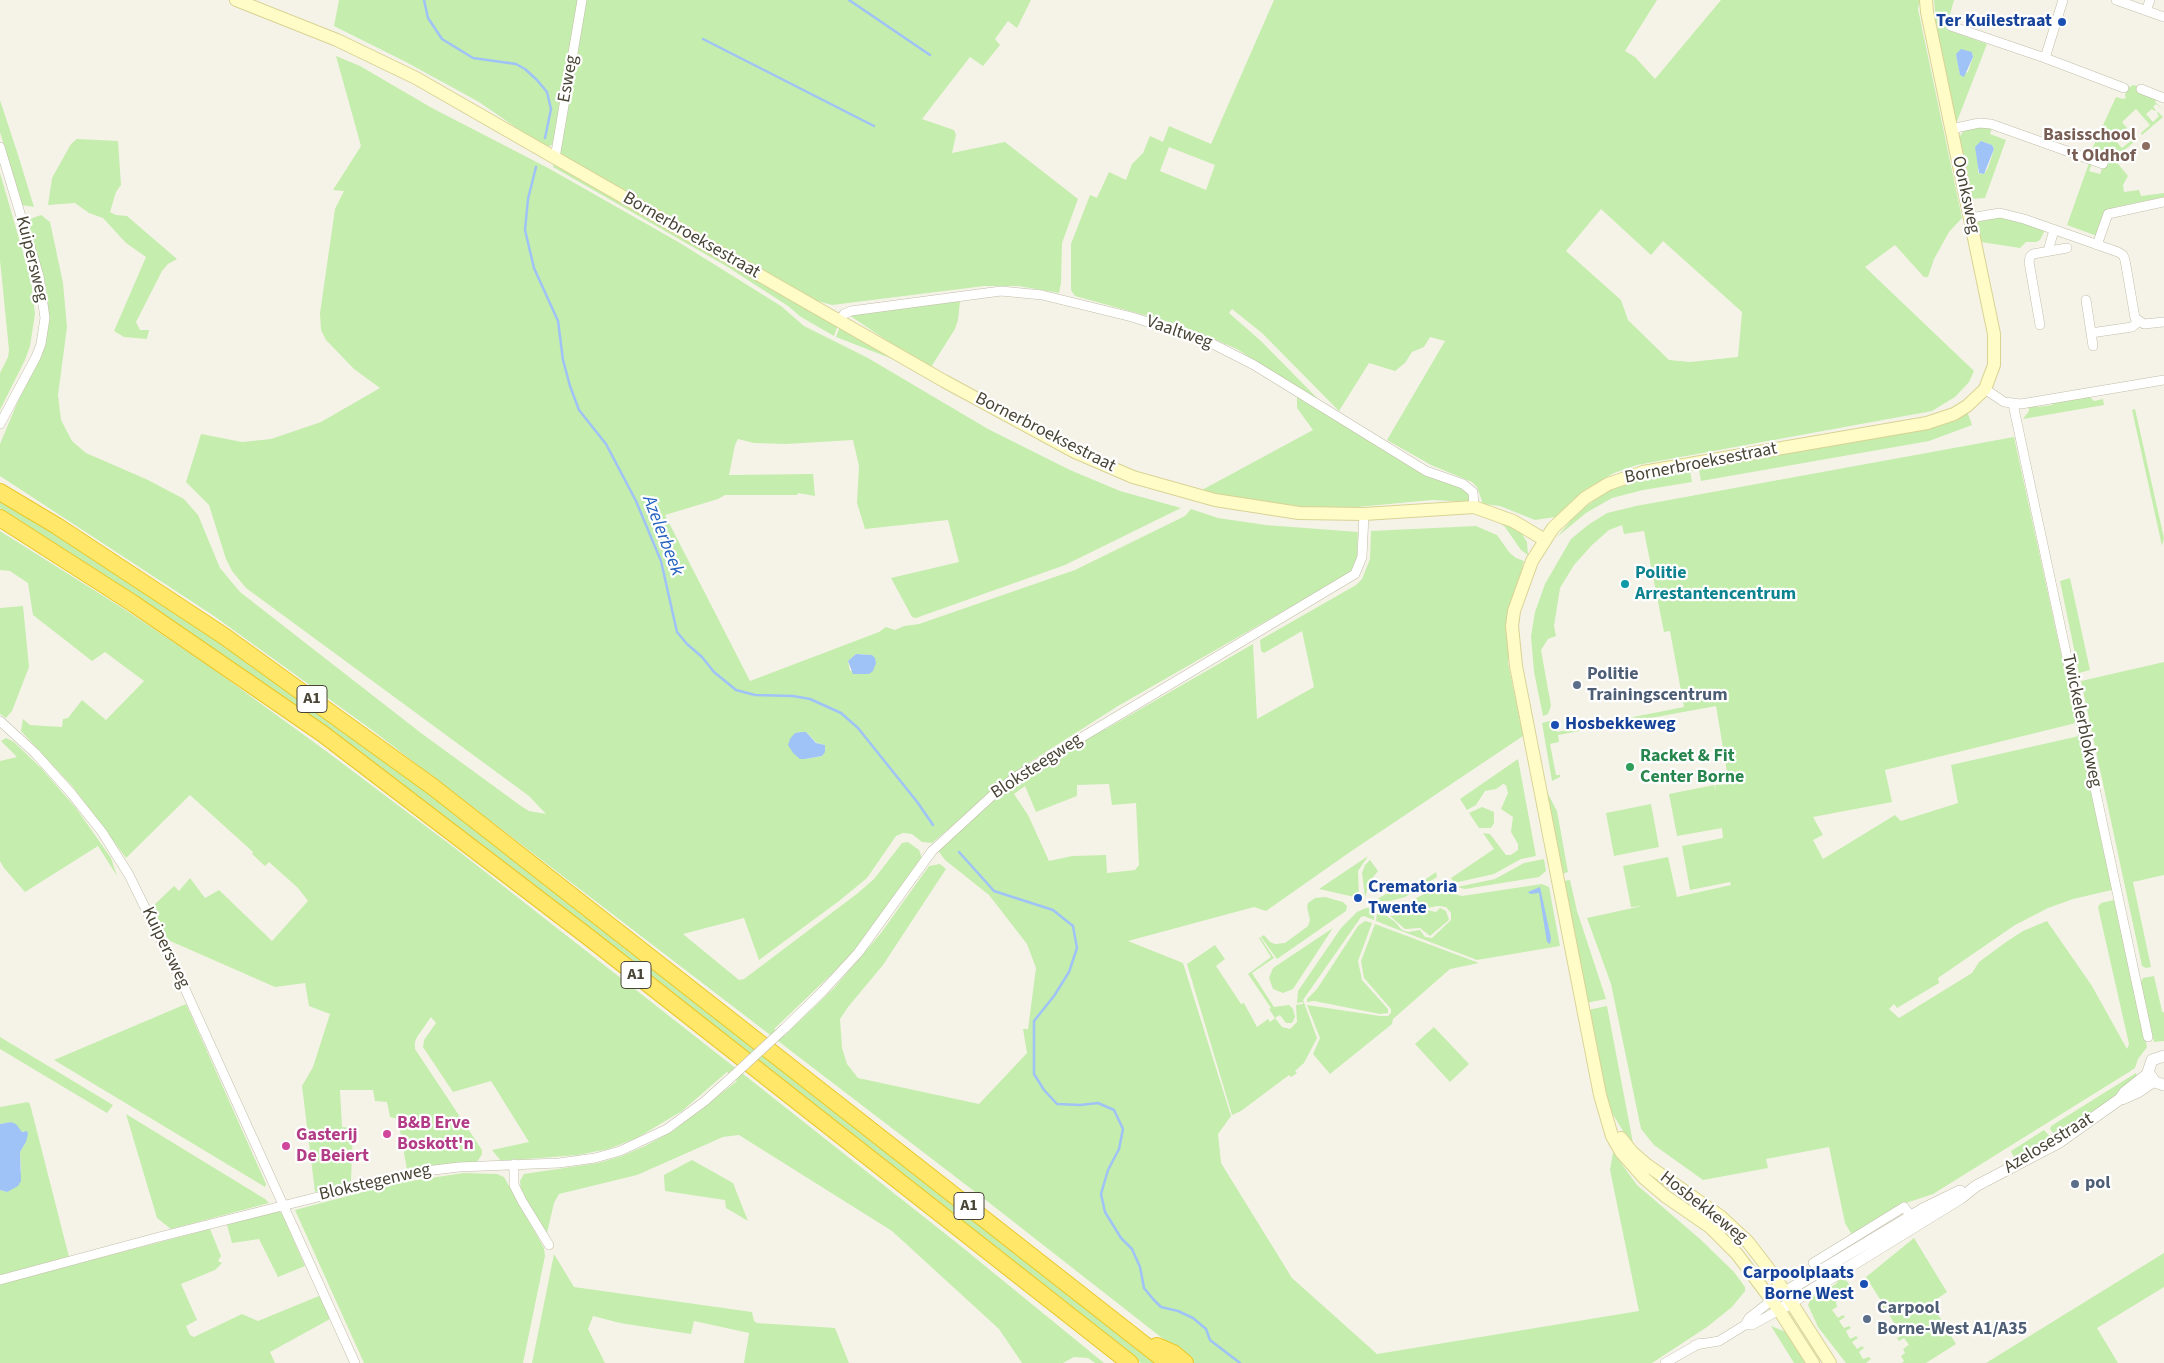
<!DOCTYPE html>
<style>
body{margin:0}
canvas{display:block;background:#f5f3e8}
</style>
<canvas width="2164" height="1363"></canvas>
<script>
const ctx = document.querySelector('canvas').getContext('2d');
ctx.lineJoin = 'round';
function paint(path, color) { ctx.fillStyle = color; ctx.fill(path, 'evenodd'); }
const toPath = rows => new Path2D(rows.map(r => 'M' + r).join(''));
function strokePath(path, color, width, dash) { ctx.strokeStyle = color; ctx.lineWidth = width; ctx.lineCap = dash ? 'butt' : 'round'; ctx.setLineDash(dash || []); ctx.stroke(path); }
function write(font, color, halo, rows, align = 'center') {
  ctx.font = font + ' "Source Sans 3",sans-serif'; ctx.lineWidth = 4.5; ctx.setLineDash([]); ctx.textBaseline = 'middle'; ctx.strokeStyle = halo; ctx.fillStyle = color; for (const [text, x, y, turn = 0] of rows) {
    ctx.save(); ctx.translate(x, y); ctx.rotate((+turn || 0) * Math.PI / 180); ctx.textAlign = isNaN(turn) ? turn : align; if (halo) ctx.strokeText(text, 0, 0); ctx.fillText(text, 0, 0); ctx.restore();
  }
}
paint(toPath([
 [339,0,579,0,559,124,552,145,547,147,540,144,479,102,406,62,334,26],
 [584,0,1031,0,1017,28,1008,21,995,39,1000,45,983,66,970,57,922,119,954,130,956,135,952,153,1005,142,1078,199,1062,243,1061,283,1059,293,1018,286,984,286,832,305,811,299,566,159,560,152],
 [1274,0,1657,0,1625,51,1635,57,1655,79,1721,0,1920,0,1918,9,1962,218,1949,232,1934,259,1928,277,1924,277,1895,245,1865,267,1974,371,1969,382,1955,397,1932,411,1637,465,1614,473,1585,490,1555,517,1535,520,1500,506,1483,504,1477,487,1472,482,1431,465,1387,440,1445,341,1430,337,1424,347,1412,352,1405,363,1395,371,1369,363,1339,411,1262,333,1232,309,1229,313,1261,341,1320,401,1306,394,1237,349,1209,337,1173,323,1075,296,1071,290,1071,244,1090,195,1097,198,1109,172,1126,180,1132,164,1143,153,1150,136,1163,142,1169,126,1211,144],
 [1169,147,1215,165,1206,190,1160,171],
 [1601,209,1651,255,1663,241,1742,312,1738,357,1690,362,1669,360,1628,320,1621,300,1566,251],
 [1934,0,1954,0,1946,29,1987,44,1956,124,1937,36],
 [1972,52,1973,57,1968,72,1960,75,1956,54],
 [336,56,360,66,432,108,550,169,680,243,781,306,804,326,868,358,988,429,1070,470,1120,491,1181,508,1065,565,916,618,912,617,891,578,959,562,948,520,865,529,857,503,859,466,853,440,786,444,754,443,738,439,735,445,729,475,813,474,815,496,798,493,797,495,725,495,718,499,665,515,750,681,879,632,886,627,895,630,904,626,919,624,1075,570,1185,516,1191,509,1218,518,1266,525,1358,532,1357,556,1353,568,1348,574,1118,706,1019,769,932,843,922,842,912,834,903,833,896,836,867,878,839,901,759,960,744,918,683,934,739,980,744,979,858,893,874,879,902,843,908,842,919,850,922,858,859,945,839,967,774,1029,784,1036,834,988,881,933,929,866,940,864,946,869,883,965,848,1007,840,1019,842,1048,847,1064,858,1078,979,1104,1027,1053,1023,1029,1028,1029,1036,968,1027,944,989,895,945,860,939,852,940,850,979,811,1005,790,1101,729,1106,729,1253,644,1257,719,1314,687,1302,631,1264,653,1261,651,1260,640,1356,585,1362,579,1370,559,1371,531,1476,526,1497,535,1509,552,1516,558,1524,561,1510,617,1508,663,1523,736,1350,852,1266,911,1254,907,1128,941,1183,963,1231,1116,1218,1134,1221,1163,1292,1278,1377,1354,1639,1311,1610,1170,1613,1152,1637,1185,1700,1239,1734,1272,1745,1287,1745,1291,1732,1307,1707,1327,1652,1363,1194,1363,987,1201,372,730,214,616,0,476,0,444,18,401,39,359,48,329,49,316,46,287,28,231,30,219,41,215,50,222,63,283,67,327,58,395,61,420,72,441,86,453,148,480,184,499,198,515,220,568,240,592,421,733,521,806,529,811,546,814,529,796,246,588,232,571,226,559,209,505,186,482,201,434,242,442,271,439,321,422,380,388,354,369,326,340,321,330,320,313,335,209,344,191,333,190,361,146],
 [856,654,872,655,876,663,850,671,848,661],
 [801,732,806,732,817,743,825,745,822,756,805,759,795,733],
 [1109,784,1112,805,1136,803,1139,865,1135,870,1107,873,1106,855,1072,856,1049,861,1028,815,1014,794,1025,786,1036,812,1077,796,1077,785],
 [2132,85,2138,86,2137,91,2158,97,2155,102,2164,110,2156,104,2153,107,2156,110,2155,111,2152,109,2146,114,2153,122,2159,116,2157,113,2158,112,2163,117,2142,135,2141,133,2150,125,2136,109,2122,122,2127,128,2124,131,2125,133,2116,141,2122,148,2132,140,2134,142,2122,152,2120,151,2114,159,2128,176,2123,185,2124,192,2139,190,2141,196,2164,193,2164,197,2116,207,2097,236,2067,225,2089,163,2092,164,2089,171,2100,174,2107,155,2092,149,2116,97,2123,99,2126,98,2125,95,2128,86,2131,87],
 [0,100,19,158,34,207,22,205,19,197,0,132],
 [1985,126,1992,128,1990,134,2006,140,1985,198,1970,199,1958,139,1965,129],
 [1981,141,1992,145,1994,149,1988,168,1984,174,1978,173,1978,170],
 [77,139,118,141,121,185,116,192,110,212,116,215,127,216,177,259,168,264,162,271,136,322,140,330,149,330,147,339,124,337,114,331,146,257,126,243,103,218,89,213,75,203,48,205,52,178,71,144],
 [554,162,838,325,834,336,801,317,788,306,726,266,553,167],
 [0,173,31,280,35,314,30,346,25,360,0,410,0,373,8,357,9,350,0,260],
 [1994,218,2011,218,2044,227,2044,232,2040,240,2036,242,2026,242,2020,248,1981,242,1977,220],
 [960,301,958,320,955,329,931,367,892,344,849,315],
 [840,326,908,365,836,337],
 [2088,395,2094,401,2103,399,2104,405,2023,419,2029,411,2028,406,2035,404,2038,407,2052,405,2055,401],
 [1297,396,1425,475,1459,485,1470,493,1469,502,1432,500,1357,507,1304,507,1227,497,1202,490,1313,430,1297,408],
 [2135,409,2164,538,2162,546,2132,410],
 [1967,411,1972,425,1929,441,1701,481,1699,470,1885,436],
 [2014,437,2076,723,1885,770,1892,802,1813,817,1823,835,1813,840,1823,859,1895,815,1901,821,1958,803,1951,765,2079,736,2112,890,2073,899,2048,908,2015,925,1938,978,1939,983,1897,1008,1894,1004,1889,1009,1899,1018,1972,973,1979,962,2006,942,2023,931,2047,921,2092,986,2127,1049,2129,1044,2098,907,2101,903,2114,900,2147,1047,2138,1059,2135,1068,2129,1072,1933,1194,1906,1203,1852,1235,1845,1223,1829,1147,1766,1159,1768,1168,1703,1180,1654,1145,1641,1129,1611,984,1587,918,1642,906,1631,907,1623,866,1668,857,1677,897,1731,885,1730,882,1690,890,1682,846,1723,838,1722,828,1677,836,1669,794,1714,785,1716,791,1715,785,1729,784,1716,706,1558,735,1559,742,1550,744,1556,775,1560,775,1560,777,1552,781,1542,723,1554,720,1557,732,1684,707,1670,631,1664,632,1644,531,1624,534,1622,525,1609,530,1592,545,1574,565,1560,588,1554,626,1556,636,1548,639,1541,650,1551,706,1548,714,1543,716,1534,672,1531,636,1535,612,1545,584,1571,539,1588,525,1607,513,1636,506],
 [1690,471,1692,482,1643,490,1612,498,1586,513,1557,537,1579,511,1608,491,1633,481],
 [0,499,243,657,449,809,1158,1363,1141,1363,758,1061,178,624,0,508],
 [1491,516,1520,531,1527,542,1528,555,1521,550,1505,527],
 [0,531,124,609,209,666,326,751,456,849,733,1066,957,1243,1104,1363,1095,1363,1088,1358,1074,1357,1063,1363,1022,1363,999,1329,892,1231,739,1135,723,1137,637,1175,559,1194,554,1203,547,1233,521,1192,520,1181,524,1174,598,1163,622,1156,645,1146,673,1131,737,1081,727,1072,682,1111,637,1138,608,1149,578,1155,501,1161,492,1150,529,1142,491,1081,453,1092,423,1047,424,1040,436,1023,431,1017,417,1037,415,1042,415,1049,482,1150,482,1154,477,1162,407,1170,398,1119,390,1117,387,1102,375,1101,373,1090,340,1090,342,1127,353,1128,351,1182,315,1192,302,1086,313,1067,330,1014,309,1006,305,983,275,987,168,940,152,907,174,886,179,891,190,878,205,898,219,890,272,941,308,901,298,888,269,862,265,866,252,854,253,852,190,795,126,858,73,787,21,731,23,719,30,725,62,727,63,719,68,718,82,700,106,720,144,681,105,652,92,661,33,615,28,583,10,571,0,570],
 [2070,578,2090,670,2079,673,2060,581],
 [23,606,29,667,12,711,6,718,0,714,0,608],
 [2164,662,2164,875,2133,882,2151,967,2146,968,2142,966,2081,681],
 [6,738,14,742,41,768,76,808,111,858,117,876,98,846,25,892,4,868,0,861,0,761,17,757,1,741],
 [1518,759,1536,856,1521,859,1494,874,1454,883,1451,878,1494,849,1483,833,1490,834,1506,855,1511,855,1518,850,1518,844,1511,832,1513,817,1501,809,1508,793,1506,785,1503,784,1496,789,1485,791,1476,805,1467,810,1460,799],
 [1546,790,1557,811,1568,872,1562,874],
 [1651,804,1659,847,1614,856,1606,813],
 [1482,807,1494,812,1494,823,1491,828,1479,828,1469,813],
 [1368,856,1358,871,1359,898,1319,889],
 [1544,859,1546,871,1539,877,1465,889,1457,887,1495,879,1524,863],
 [1370,860,1378,871,1370,881,1365,897,1362,873,1365,865],
 [1436,872,1437,877,1405,897,1390,901,1374,901,1393,890,1399,890,1403,895],
 [1570,880,1577,911,1606,999,1586,1003,1563,881],
 [1542,884,1549,887,1560,946,1477,960,1391,927,1364,916,1361,917,1303,1000,1317,1038,1304,1063,1295,1071,1297,1073,1291,1077,1289,1075,1241,1111,1232,1115,1187,964,1215,945,1225,959,1216,966,1241,1004,1244,1003,1257,1027,1268,1019,1270,1022,1275,1018,1269,1009,1271,1008,1248,974,1271,957,1259,938,1260,937,1274,958,1252,973,1274,1007,1289,1005,1293,1009,1295,1017,1292,1023,1286,1023,1280,1015,1275,1018,1282,1027,1290,1029,1297,1022,1296,1005,1303,1004,1303,1002,1297,1003,1298,991,1341,928,1357,912,1366,908,1374,908,1374,920,1376,921,1377,914,1387,916,1395,922,1402,930,1408,932,1420,930,1425,937,1432,938,1451,920,1451,913,1446,907,1438,906,1386,915,1380,914,1377,908,1404,905,1440,885,1446,886,1455,894,1462,896],
 [1325,897,1343,902,1347,906,1346,911,1277,959,1261,937,1264,935,1270,942,1275,944,1285,943,1308,926,1310,920,1307,907,1308,903,1315,898],
 [1440,908,1446,911,1449,920,1430,936,1420,928,1405,929,1390,916,1427,910,1436,912],
 [1365,921,1372,923,1358,961,1362,980,1388,1009,1388,1013,1380,1014,1314,1001,1307,1002,1307,999,1317,989,1358,926],
 [1375,924,1479,963,1450,969,1393,1019,1392,1024,1330,1074,1313,1054,1320,1038,1307,1005,1380,1016,1388,1016,1391,1013,1391,1009,1364,978,1361,961],
 [1333,928,1293,989,1283,993,1273,989,1269,978,1273,968],
 [2154,976,2162,1011,2164,1013,2164,1041,2154,1042,2140,983,2143,978],
 [186,1004,266,1184,265,1187,54,1060],
 [1607,1006,1633,1143,1628,1139,1612,1113,1601,1080,1588,1010],
 [1434,1027,1469,1064,1450,1082,1415,1044],
 [0,1037,113,1105,107,1113,0,1049],
 [2136,1073,2138,1078,2118,1095,2057,1138,2050,1129,2051,1126],
 [28,1102,30,1104,69,1257,0,1275,0,1190,7,1192,21,1171,20,1152,26,1142,24,1131,22,1132,11,1122,0,1124,0,1107],
 [126,1114,265,1199,269,1203,171,1229,157,1218],
 [2044,1130,2054,1141,2015,1160,2011,1151],
 [692,1160,733,1183,748,1221,726,1208,725,1200,665,1191,664,1175],
 [464,1173,497,1174,504,1177,544,1248,545,1256,523,1363,364,1363,295,1210,397,1183],
 [277,1209,282,1214,305,1266,278,1277,259,1239,232,1243,227,1225],
 [210,1229,221,1256,218,1261,222,1263,215,1270,181,1284,197,1320,186,1326,190,1335,194,1337,242,1314,258,1321,319,1296,330,1319,270,1352,275,1363,0,1363,0,1284],
 [1914,1238,1947,1292,1931,1303,1956,1344,1926,1363,1902,1363,1904,1361,1901,1356,1905,1353,1903,1349,1909,1345,1904,1338,1899,1341,1897,1338,1902,1335,1897,1327,1892,1330,1890,1328,1895,1325,1885,1307,1879,1310,1878,1307,1883,1304,1866,1277],
 [2164,1253,2164,1287,2097,1328,2118,1363,1986,1363],
 [554,1254,574,1287,752,1312,754,1321,757,1323,835,1328,849,1363,744,1363,749,1333,694,1321,691,1334,620,1323,593,1316,588,1329,605,1363,532,1363],
 [1840,1277,1848,1282,1850,1287,1848,1294,1836,1302,1837,1307,1832,1310,1838,1318,1843,1315,1845,1317,1839,1321,1844,1328,1849,1326,1851,1328,1846,1331,1850,1339,1856,1336,1858,1338,1852,1342,1857,1349,1862,1346,1864,1348,1859,1352,1863,1359,1869,1357,1871,1359,1866,1363,1846,1363,1818,1327,1808,1305,1811,1298,1836,1284],
 [1771,1326,1786,1332,1805,1363,1794,1363]
]), '#c5edad');
paint(toPath([
 [1961,49,1972,52,1973,57,1964,77,1960,75,1957,60,1956,54],
 [1981,141,1992,145,1994,149,1984,174,1979,173,1975,147],
 [856,654,872,655,875,658,876,663,873,671,869,674,853,674,848,661],
 [801,732,806,732,816,743,825,745,825,752,822,756,805,759,800,759,793,753,788,745,790,739,795,733],
 [1540,887,1551,938,1550,944,1547,942,1539,893,1530,894,1528,892],
 [11,1122,16,1124,22,1132,27,1131,28,1134,26,1142,20,1152,21,1181,18,1186,7,1192,0,1190,0,1124]
]), '#9fc3f6');
strokePath(toPath([
 [424,0,428,18,442,39,473,58,516,64,525,69,537,80,547,92,551,109,545,138],
 [849,0,930,55],
 [703,39,874,126],
 [536,167,528,199,525,230,534,268,558,321,563,360,570,386,579,410,606,444,636,501,661,561,677,632,687,644,702,657,714,672,736,690,755,695,793,696,810,699,841,713,858,728,918,803,933,825],
 [959,852,994,891,1053,910,1073,926,1077,948,1069,972,1054,996,1034,1021,1034,1074,1044,1090,1057,1104,1080,1105,1098,1103,1114,1110,1123,1129,1119,1149,1108,1170,1101,1194,1105,1212,1121,1238,1132,1249,1140,1267,1144,1288,1153,1299,1161,1307,1178,1311,1193,1318,1206,1329,1210,1340,1240,1363]
]), '#9fc3f6', 2.5);
const minor = toPath([
 [2116,0,2164,17],
 [2146,11,2150,0],
 [1951,26,2045,58,2124,88],
 [2045,58,2063,0],
 [2141,89,2164,98],
 [1951,129,1979,123,1991,124,2103,164],
 [0,147,39,276,45,318,41,344,36,357,0,424],
 [555,158,582,0],
 [1970,218,2000,213,2024,219,2118,252,2123,255,2125,260,2135,318,2144,324,2164,322],
 [2097,245,2108,214,2164,202],
 [2048,251,2054,230],
 [2086,300,2093,346],
 [839,321,844,314,851,311,1001,291,1042,295,1132,317,1209,342,1254,365,1426,471,1463,484,1473,492,1474,507],
 [2040,325,2029,262,2030,257,2033,254,2067,248],
 [2091,333,2132,327,2138,322],
 [1985,389,2004,402,2021,404,2164,380],
 [2013,404,2148,1037],
 [0,721,35,753,71,793,102,832,129,875,185,989,355,1363],
 [785,1028,823,991,858,953,932,851,994,794,1017,776,1355,574,1362,557,1364,514],
 [514,1164,514,1185,522,1201,549,1245],
 [1813,1263,1904,1207,1914,1220],
 [0,1280,159,1237,417,1172,459,1167,559,1163,595,1158,620,1151,667,1129,705,1101,735,1074],
 [1745,1325,1749,1318,1772,1300],
 [1695,1345,1719,1341,1745,1325,1752,1325,1779,1310],
 [1665,1363,1700,1343]
]);
const tertiary = toPath([
 [2164,1056,2152,1060,2148,1072,2155,1082,2164,1085],
 [2122,1099,2138,1092,2154,1081],
 [1772,1300,1923,1209,1960,1191],
 [1779,1310,1961,1198,1976,1186,2058,1143,2120,1099,2125,1092,2149,1073]
]);
const secondary = toPath([
 [236,0,337,40,416,78,944,381,1075,452,1133,477,1215,500,1299,513,1364,514,1474,507,1513,521,1545,540],
 [1621,1138,1632,1152,1647,1165,1720,1216,1748,1242,1775,1277,1830,1363],
 [1813,1363,1779,1310,1737,1254,1710,1227,1665,1196,1645,1179,1621,1152,1612,1136,1600,1095,1516,666,1512,626,1514,611,1532,561,1553,528,1585,498,1608,484,1643,472,1927,423,1954,414,1967,406,1985,389,1994,365,1994,334,1927,12,1926,0]
]);
const motorway = toPath([
 [0,492,57,526,224,636,433,787,1168,1363],
 [0,518,134,604,323,734,591,939,1130,1363],
 [1157,1346,1173,1353,1185,1363]
]);
strokePath(minor, '#c2bea9', 10);
strokePath(tertiary, '#c2bea9', 12);
strokePath(secondary, '#d9d394', 14);
strokePath(motorway, '#eac72c', 18);
strokePath(minor, '#fff', 9);
strokePath(tertiary, '#fff', 11);
strokePath(secondary, '#fffcc8', 12);
strokePath(motorway, '#ffe869', 16);
const minorBridge = toPath([
 [735,1074,785,1028]
]);
strokePath(minorBridge, '#c2bea9', 10, []);
strokePath(minorBridge, '#fff', 9);
for (const [x, y, r, color] of [
 [2062,22,5,"#1a4fb4"],
 [2146,146,5,"#8d6e63"],
 [1625,584,5,"#0f9aa8"],
 [1577,685,5,"#5c6f8a"],
 [1555,725,5,"#1a4fb4"],
 [1630,767,5,"#2e9e5b"],
 [1358,898,5,"#1a4fb4"],
 [387,1134,5,"#d1479c"],
 [286,1146,5,"#d1479c"],
 [2075,1184,5,"#5c6f8a"],
 [1864,1284,5,"#1a4fb4"],
 [1867,1319,5,"#5c6f8a"]
]) { const dot = new Path2D(); dot.arc(x, y, r, 0, 2 * Math.PI); ctx.fillStyle = color; ctx.fill(dot); strokePath(dot, '#fff', 2); }
for (const [x, y, w] of [
 [312,699,30],
 [636,975,30],
 [969,1206,30]
]) { const box = new Path2D(); box.roundRect(x - w / 2, y - 13.5, w, 27, 4); ctx.fillStyle = '#fff'; ctx.fill(box); strokePath(box, '#494536', 1); }
write('bold 16px', '#494536', null, [
 ["A1",312,699],
 ["A1",636,975],
 ["A1",969,1206]
]);
write('bold 18px', '#164399', '#fff', [
 ["Ter Kuilestraat",2052,22],
 ["Hosbekkeweg",1565,725,"left"],
 ["Crematoria",1368,888,"left"],
 ["Twente",1368,909,"left"],
 ["Carpoolplaats",1854,1274],
 ["Borne West",1854,1295]
], 'right');
write('18px', '#494536', '#fff', [
 ["Esweg",569,79,-80],
 ["Oonksweg",1965,195,78],
 ["Bornerbroeksestraat",691,236,30],
 ["Kuipersweg",31,259,76],
 ["Vaaltweg",1179,333,19],
 ["Bornerbroeksestraat",1045,433,27],
 ["Bornerbroeksestraat",1701,464,-11],
 ["Twickelerblokweg",2081,721,78],
 ["Bloksteegweg",1037,767,-33],
 ["Kuipersweg",165,948,64],
 ["Azelosestraat",2049,1144,-31],
 ["Blokstegenweg",375,1183,-13],
 ["Hosbekkeweg",1703,1208,38]
]);
write('bold 18px', '#785e54', '#fff', [
 ["Basisschool",2136,136],
 ["'t Oldhof",2136,157]
], 'right');
write('bold 18px', '#0d838f', '#fff', [
 ["Politie",1635,574],
 ["Arrestantencentrum",1635,595]
], 'left');
write('bold 18px', '#4e5e75', '#fff', [
 ["Politie",1587,675],
 ["Trainingscentrum",1587,696],
 ["pol",2085,1184],
 ["Carpool",1877,1309],
 ["Borne-West A1/A35",1877,1330]
], 'left');
write('bold 18px', '#27864d', '#fff', [
 ["Racket & Fit",1640,757],
 ["Center Borne",1640,778]
], 'left');
write('bold 18px', '#b23c85', '#fff', [
 ["B&B Erve",397,1124],
 ["Boskott'n",397,1145],
 ["Gasterij",296,1136],
 ["De Beiert",296,1157]
], 'left');
write('italic 19px', '#2562bf', '#fff', [
 ["Azelerbeek",662,536,69]
]);
</script>
